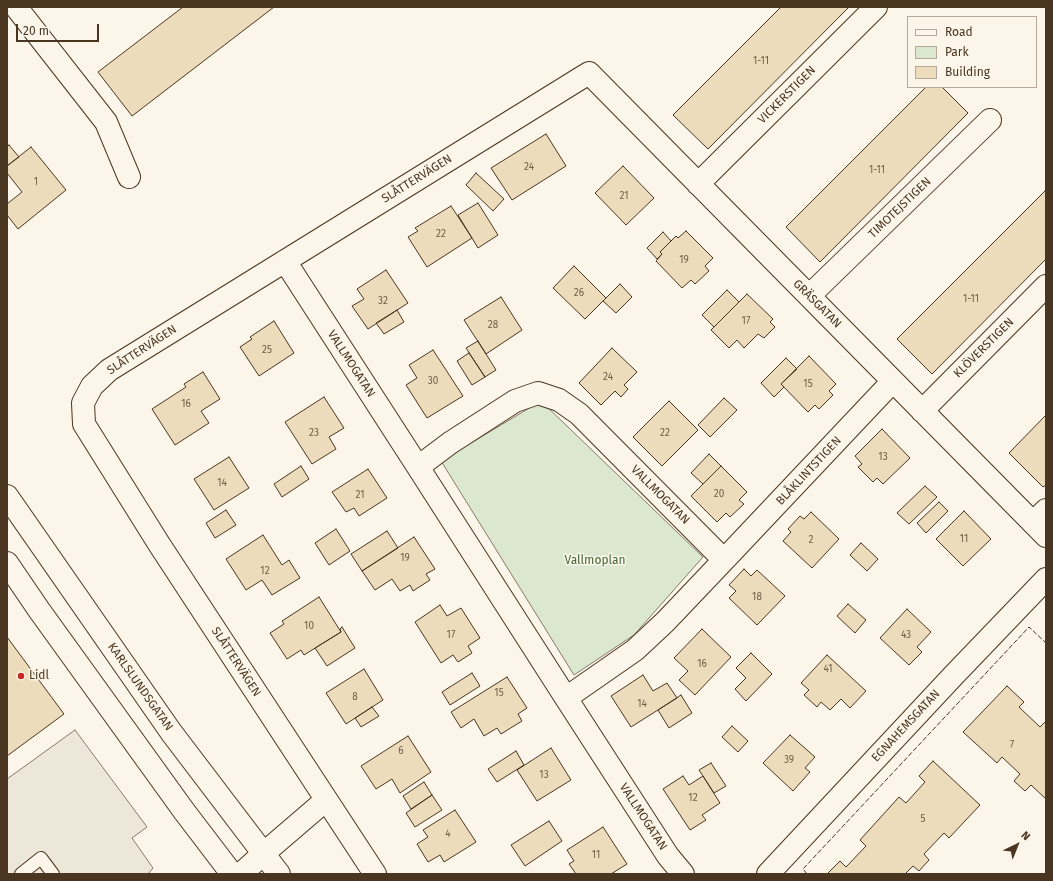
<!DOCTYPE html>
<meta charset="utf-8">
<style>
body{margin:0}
#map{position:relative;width:1053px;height:881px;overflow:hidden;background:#fbf6e9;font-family:"Fira Sans",sans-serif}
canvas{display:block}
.frame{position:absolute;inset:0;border:8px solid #4a3520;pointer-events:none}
.legend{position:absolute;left:907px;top:16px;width:130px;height:72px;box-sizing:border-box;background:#fbf6e9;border:1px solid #b4a999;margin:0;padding:5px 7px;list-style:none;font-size:12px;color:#4a3520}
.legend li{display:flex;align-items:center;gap:8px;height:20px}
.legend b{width:20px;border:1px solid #b4a999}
.north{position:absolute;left:997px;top:825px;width:40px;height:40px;-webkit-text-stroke:3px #fbf6e9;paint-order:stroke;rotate:43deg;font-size:11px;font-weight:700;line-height:16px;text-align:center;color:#4a3520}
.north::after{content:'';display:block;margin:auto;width:14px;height:18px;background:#4a3520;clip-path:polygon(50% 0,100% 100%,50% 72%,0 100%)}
.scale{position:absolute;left:16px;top:24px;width:83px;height:18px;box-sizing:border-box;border:2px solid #4a3520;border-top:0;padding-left:5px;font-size:12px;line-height:14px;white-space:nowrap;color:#4a3520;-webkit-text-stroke:3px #fbf6e9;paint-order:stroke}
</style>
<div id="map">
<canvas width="1053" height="881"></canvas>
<div class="frame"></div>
<ul class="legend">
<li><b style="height:5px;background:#fbf6e9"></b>Road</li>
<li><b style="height:11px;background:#dce7d0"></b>Park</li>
<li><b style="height:11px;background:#ecdcbc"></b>Building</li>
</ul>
<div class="north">N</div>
<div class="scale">20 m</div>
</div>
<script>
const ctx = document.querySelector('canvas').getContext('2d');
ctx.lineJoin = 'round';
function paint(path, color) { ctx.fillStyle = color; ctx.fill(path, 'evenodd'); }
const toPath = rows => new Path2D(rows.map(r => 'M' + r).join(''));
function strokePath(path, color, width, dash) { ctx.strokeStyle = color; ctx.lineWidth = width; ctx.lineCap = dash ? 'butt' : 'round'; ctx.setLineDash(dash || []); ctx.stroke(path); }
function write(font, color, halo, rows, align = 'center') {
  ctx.font = font + ' "Fira Sans",sans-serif'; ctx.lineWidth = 3; ctx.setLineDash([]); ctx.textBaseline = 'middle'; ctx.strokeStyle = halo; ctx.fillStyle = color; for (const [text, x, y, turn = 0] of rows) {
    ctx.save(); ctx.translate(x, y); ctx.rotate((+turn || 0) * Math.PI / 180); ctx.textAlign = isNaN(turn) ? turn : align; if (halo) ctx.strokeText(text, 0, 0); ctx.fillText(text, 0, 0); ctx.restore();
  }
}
const green = toPath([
 [541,401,703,557,634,635,574,675,441,461,541,401]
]);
paint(green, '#dce7d0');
strokePath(green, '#887966', 1);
const parking = toPath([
 [75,730,147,827,132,838,153,868,148,874,7,874,7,779,75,730]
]);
paint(parking, '#ede7d9');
strokePath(parking, '#887966', 1);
const building = toPath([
 [183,7,274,7,132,116,98,72,183,7],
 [781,7,849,7,708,149,673,115,781,7],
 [926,87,942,87,968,113,820,262,786,227,926,87],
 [546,134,566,166,512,200,491,168,546,134],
 [9,145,19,157,7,166,7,147,9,145],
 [31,147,66,190,18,229,7,215,7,204,22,192,7,173,7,166,31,147],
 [623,166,654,198,626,225,595,193,623,166],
 [476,173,504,199,493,211,466,185,476,173],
 [1045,191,1046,192,1046,259,932,374,897,339,1045,191],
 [478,203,498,235,478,248,458,215,478,203],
 [451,206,472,238,427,267,408,237,418,231,415,228,451,206],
 [686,231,713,258,705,266,709,271,695,284,691,280,682,288,656,261,662,254,660,252,676,236,678,238,686,231],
 [663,232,671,241,660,252,662,254,657,259,647,248,663,232],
 [574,266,606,298,585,319,553,288,574,266],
 [386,270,408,303,368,329,352,306,364,299,357,289,386,270],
 [620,284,632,297,616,313,603,301,620,284],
 [727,290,739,302,714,327,702,315,727,290],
 [747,294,773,319,770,322,775,327,764,338,758,334,744,348,737,340,729,348,711,330,747,294],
 [501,297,522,330,486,354,464,320,501,297],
 [397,310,404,322,384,334,376,323,397,310],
 [274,321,294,353,259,376,240,347,252,339,250,337,274,321],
 [478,341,496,370,485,377,466,348,478,341],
 [612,348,637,372,624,385,628,389,621,397,615,391,601,405,579,383,612,348],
 [433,350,463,396,427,418,406,385,417,378,409,365,433,350],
 [469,353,485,377,472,385,457,361,469,353],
 [809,356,836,384,829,391,833,395,819,409,815,405,808,412,781,384,809,356],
 [786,358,797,369,781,384,784,387,774,397,761,383,786,358],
 [203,372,220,399,201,411,209,423,175,445,152,409,186,387,184,384,203,372],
 [324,397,344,428,329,437,336,449,312,464,285,422,324,397],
 [724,398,737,410,710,437,698,425,724,398],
 [669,401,698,430,662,466,633,437,669,401],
 [1046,415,1046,485,1043,487,1009,453,1046,415],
 [882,429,910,458,883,484,877,478,873,482,858,467,862,464,855,456,882,429],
 [709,454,721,466,703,484,691,473,709,454],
 [229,457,249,488,214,510,194,479,229,457],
 [301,466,309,479,282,497,274,484,301,466],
 [721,466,747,492,739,500,744,504,730,517,726,513,717,522,691,496,721,466],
 [368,469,387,498,359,516,354,508,346,512,332,492,368,469],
 [925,486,937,497,909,524,897,513,925,486],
 [939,502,948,511,926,533,917,523,939,502],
 [226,510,236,525,215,538,206,523,226,510],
 [964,511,991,539,963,566,936,539,964,511],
 [811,512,839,539,812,568,783,541,791,532,788,529,800,516,804,519,811,512],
 [336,529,350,551,329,565,315,543,336,529],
 [387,531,398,548,362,571,351,554,387,531],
 [263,535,282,565,289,560,300,578,272,595,262,580,246,590,226,559,263,535],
 [414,537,435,569,426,574,430,580,413,591,410,585,400,591,392,579,375,590,362,571,414,537],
 [861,543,878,559,867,571,850,555,861,543],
 [744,569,751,576,757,570,785,596,757,625,729,598,736,591,729,585,744,569],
 [319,597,341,632,304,655,301,650,287,659,270,633,284,624,282,621,319,597],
 [848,604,866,620,855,633,837,616,848,604],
 [440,605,447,616,461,608,480,638,468,646,472,653,458,662,453,655,441,663,415,622,440,605],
 [907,609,931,632,917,647,922,652,909,665,880,638,907,609],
 [342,627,355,648,327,666,315,648,341,632,340,629,342,627],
 [702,629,731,657,695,695,679,680,688,671,674,658,702,629],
 [7,637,64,714,7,756,7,637],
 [751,653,772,674,746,701,735,689,746,678,736,668,751,653],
 [827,655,866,691,850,708,841,699,830,710,821,702,817,707,804,695,809,690,801,683,827,655],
 [364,669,383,700,346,724,326,693,364,669],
 [472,673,480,686,450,705,442,692,472,673],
 [643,675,653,691,667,683,677,698,631,727,611,696,643,675],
 [507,677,527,708,518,714,522,721,501,734,497,728,484,736,474,719,461,728,451,712,507,677],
 [1007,686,1024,702,1019,707,1040,727,1045,722,1046,722,1046,799,1031,785,1025,791,1014,781,1020,774,1002,757,997,763,963,732,1007,686],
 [681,695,692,713,669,728,658,710,681,695],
 [372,707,379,716,361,727,355,718,372,707],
 [732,726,748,741,738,752,722,737,732,726],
 [790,735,815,757,805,768,810,772,793,791,763,763,790,735],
 [408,736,431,772,400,793,392,779,376,789,361,766,408,736],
 [551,748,571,780,537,801,517,770,551,748],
 [516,751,524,765,497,782,488,769,516,751],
 [933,761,980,805,949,838,944,833,924,854,929,860,919,871,913,866,905,874,827,874,840,861,846,867,866,846,860,840,899,797,906,803,925,782,919,776,933,761],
 [711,763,726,786,714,793,699,770,711,763],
 [683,776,689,785,703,776,720,803,702,815,706,820,690,830,663,789,683,776],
 [424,782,432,795,411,809,403,796,424,782],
 [432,795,442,810,415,827,406,813,432,795],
 [455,810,476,842,444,862,440,855,428,862,417,844,428,837,423,830,455,810],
 [549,821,562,841,525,866,511,845,549,821],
 [603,827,627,864,611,874,576,874,569,864,574,861,567,850,603,827]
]);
paint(building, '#ecdcbc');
strokePath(building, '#4a3520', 1);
const service = toPath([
 [21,874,41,858,53,874]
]);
const minor = toPath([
 [16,7,106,122,129,177],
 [698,184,876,7],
 [285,261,418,467,566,698,668,856,683,874],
 [809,296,990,120],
 [922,411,1046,286],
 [418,467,450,443,515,401,538,393,559,400,579,414,724,560,665,622,635,650,566,698],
 [1033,523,1046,510],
 [724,560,893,381],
 [263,854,326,800],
 [375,874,159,544,84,424,83,403,92,386,109,370,589,73,1046,536],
 [768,874,953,676,1046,579]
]);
const secondary = toPath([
 [7,496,171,732,279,874],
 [7,563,39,610,184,811,232,874],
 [241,874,263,854]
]);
strokePath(service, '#4a3520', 14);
strokePath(minor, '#4a3520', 24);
strokePath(secondary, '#4a3520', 24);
strokePath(service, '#fbf6e9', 12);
strokePath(minor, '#fbf6e9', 22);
strokePath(secondary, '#fbf6e9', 22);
strokePath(toPath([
 [807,874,803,869,1029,627,1046,643]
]), '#4a3520', 1, [5, 2]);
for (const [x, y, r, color] of [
 [21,676,4,"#c62828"]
]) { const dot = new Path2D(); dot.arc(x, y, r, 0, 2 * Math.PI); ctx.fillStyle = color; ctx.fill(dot); strokePath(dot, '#fbf6e9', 1.5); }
write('10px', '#725f47', null, [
 ["1-11",761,61],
 ["24",529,167],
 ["1-11",877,170],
 ["1",36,182],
 ["21",624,196],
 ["22",441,234],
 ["19",684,260],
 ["26",579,293],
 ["1-11",971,299],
 ["32",383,301],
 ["17",746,321],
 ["28",493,325],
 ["25",267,350],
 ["24",608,377],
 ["30",433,381],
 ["15",808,384],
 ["16",186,404],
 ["23",314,433],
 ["22",665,433],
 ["13",883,457],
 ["14",222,483],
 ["20",719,494],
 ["21",360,495],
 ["11",964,539],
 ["2",811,540],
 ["19",405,558],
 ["12",265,571],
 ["18",757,597],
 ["10",309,626],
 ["17",451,635],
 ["43",906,635],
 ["16",702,664],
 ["41",828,669],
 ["15",499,693],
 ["8",355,697],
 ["14",642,704],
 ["7",1012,745],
 ["6",401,751],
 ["39",789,760],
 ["13",544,775],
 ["12",693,798],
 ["5",923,819],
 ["4",448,834],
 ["11",596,855]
]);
write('12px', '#4a3520', '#fbf6e9', [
 ["VICKERSTIGEN",787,95,-45],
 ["SLÅTTERVÄGEN",417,179,-32],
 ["TIMOTEJSTIGEN",900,208,-44],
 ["GRÄSGATAN",817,304,45],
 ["KLÖVERSTIGEN",984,348,-45],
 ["SLÅTTERVÄGEN",142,350,-33],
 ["VALLMOGATAN",351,364,57],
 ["BLÅKLINTSTIGEN",809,471,-47],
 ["VALLMOGATAN",660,495,45],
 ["SLÅTTERVÄGEN",236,662,57],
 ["KARLSLUNDSGATAN",140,687,55],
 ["EGNAHEMSGATAN",906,726,-47],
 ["VALLMOGATAN",643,817,57]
]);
write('12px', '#436837', '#fbf6e9', [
 ["Vallmoplan",595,561]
]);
write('12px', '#4a3520', '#fbf6e9', [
 ["Lidl",29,676]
], 'left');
</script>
